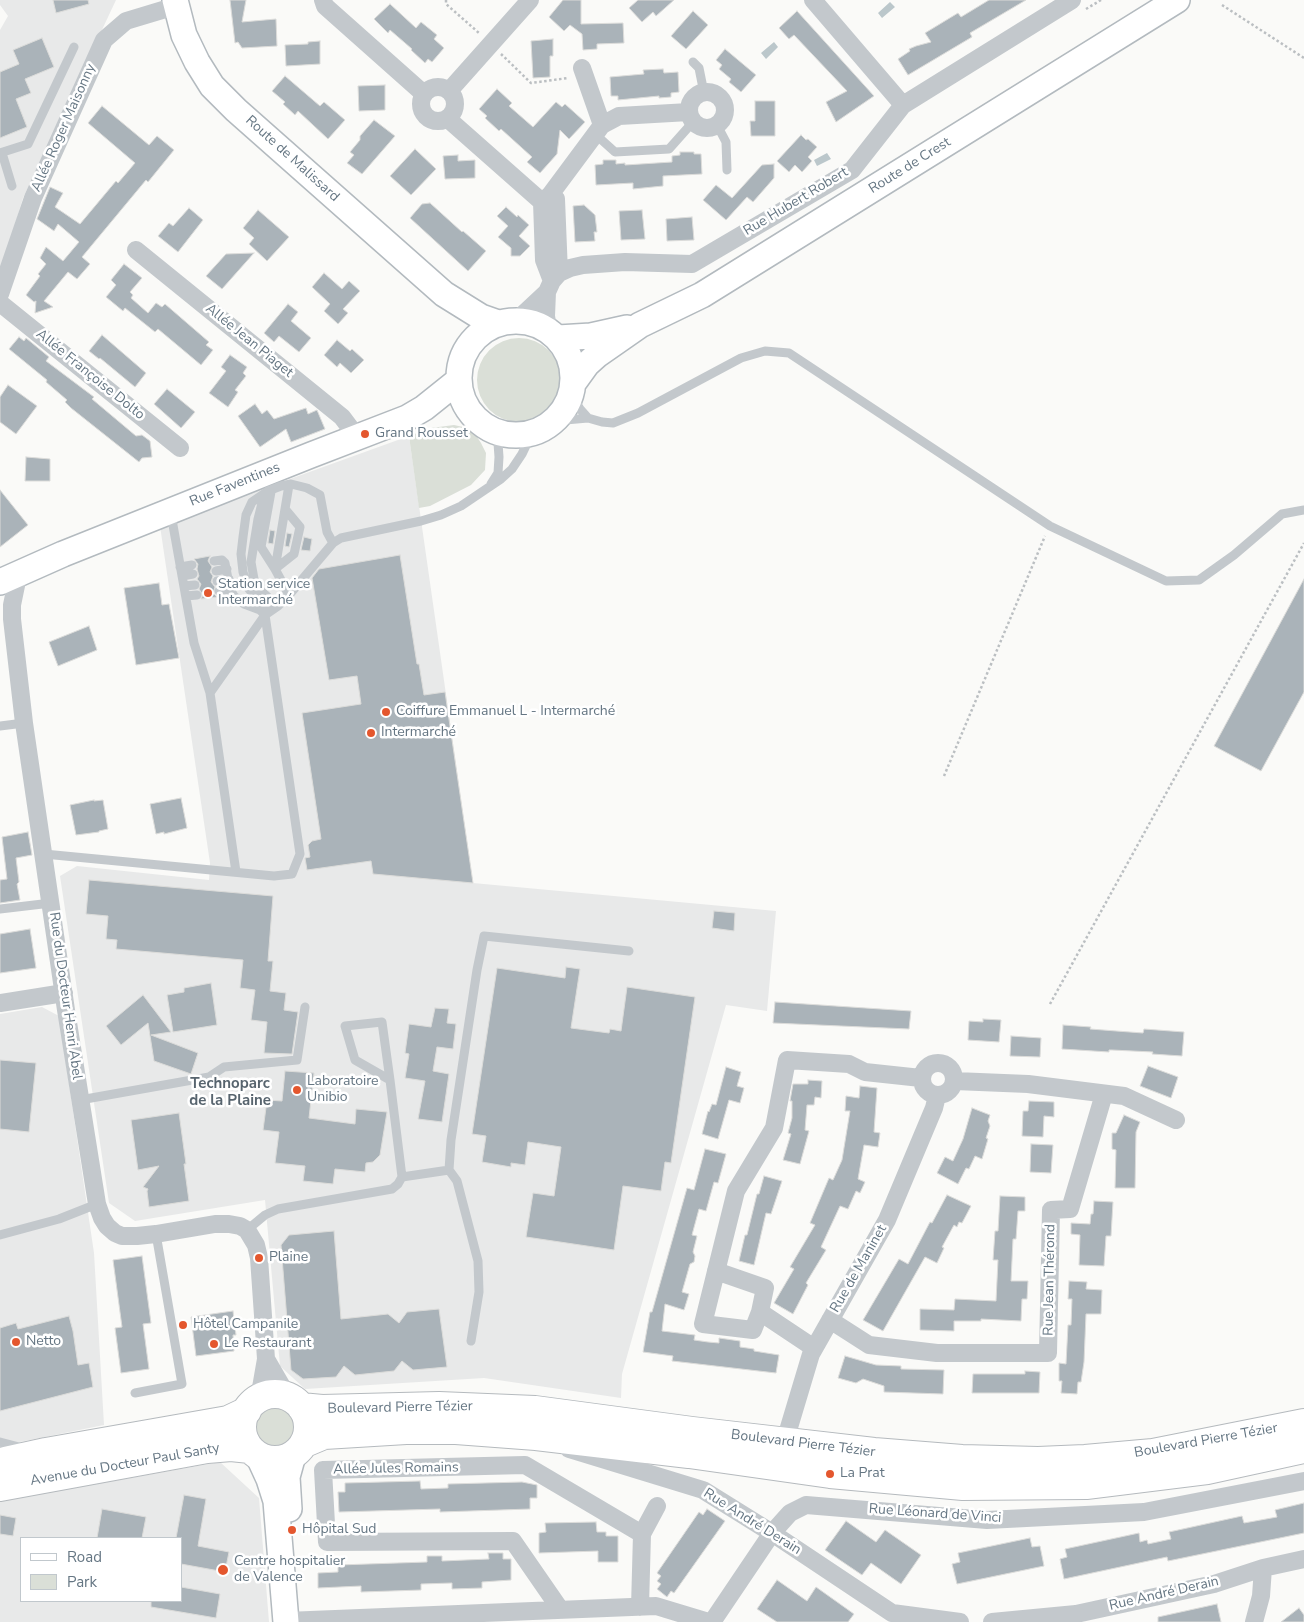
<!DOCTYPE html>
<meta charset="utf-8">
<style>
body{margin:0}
#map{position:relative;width:1304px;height:1622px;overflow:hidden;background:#fafaf8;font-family:"Nunito Sans",sans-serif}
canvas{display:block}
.legend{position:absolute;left:20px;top:1537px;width:162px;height:65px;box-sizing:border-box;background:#fff;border:1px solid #c1c8cd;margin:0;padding:6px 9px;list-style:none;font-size:15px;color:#657683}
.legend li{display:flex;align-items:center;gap:10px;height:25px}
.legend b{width:25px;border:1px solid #c1c8cd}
</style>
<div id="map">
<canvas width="1304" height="1622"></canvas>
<ul class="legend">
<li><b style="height:6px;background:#fff"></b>Road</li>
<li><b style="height:14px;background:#dadfd7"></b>Park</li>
</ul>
</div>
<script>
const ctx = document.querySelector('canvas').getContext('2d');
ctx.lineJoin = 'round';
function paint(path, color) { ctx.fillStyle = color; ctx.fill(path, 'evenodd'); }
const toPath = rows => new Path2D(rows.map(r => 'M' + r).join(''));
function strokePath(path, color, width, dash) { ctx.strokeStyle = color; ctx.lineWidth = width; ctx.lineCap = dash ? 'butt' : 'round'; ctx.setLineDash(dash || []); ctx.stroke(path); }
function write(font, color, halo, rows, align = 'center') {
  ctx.font = font + ' "Nunito Sans",sans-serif'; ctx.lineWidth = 5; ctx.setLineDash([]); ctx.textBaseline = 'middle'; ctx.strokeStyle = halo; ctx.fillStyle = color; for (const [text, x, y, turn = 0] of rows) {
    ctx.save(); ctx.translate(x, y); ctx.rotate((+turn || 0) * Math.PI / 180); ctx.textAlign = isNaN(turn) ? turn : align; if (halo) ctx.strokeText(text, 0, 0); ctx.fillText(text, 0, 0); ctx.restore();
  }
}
paint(toPath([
 [0,0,116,0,23,198,0,274,0,30,8,16,0,5],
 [409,436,473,883,776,911,767,1011,726,1005,622,1374,621,1398,484,1378,305,1389,280,1366,265,1200,135,1221,109,1203,60,876,77,866,209,880,210,863,160,526],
 [42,1007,59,1016,94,1253,104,1425,0,1446,0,1014],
 [220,1462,259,1498,269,1622,0,1622,0,1501],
 [21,1538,181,1538,181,1601,21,1601]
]), '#e8e9e9');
paint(toPath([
 '477 380a42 42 0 1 1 84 0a42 42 0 1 1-84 0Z',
 [454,425,463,427,475,434,481,443,486,453,485,470,471,485,430,506,419,508,409,436,431,428],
 '255 1427a20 20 0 1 1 40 0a20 20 0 1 1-40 0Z'
]), '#dadfd7');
paint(toPath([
 [890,2,895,7,882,18,878,13],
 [774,42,778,47,766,59,761,53],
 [827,153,831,159,817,166,814,160]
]), '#bbc7cb');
const building = toPath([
 [53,0,88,0,89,4,56,13,53,0],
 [230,0,246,0,242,22,276,19,277,46,242,48,238,42,235,43,230,0],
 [563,0,581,0,581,24,623,23,624,43,597,44,597,49,583,50,582,34,570,25,564,31,549,17,563,0],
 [638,0,674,0,656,16,653,12,642,22,629,8,638,0],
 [989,0,1026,0,970,33,972,37,908,75,898,59,910,51,909,49,916,46,931,42,925,33,958,13,961,17,989,0],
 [390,4,416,28,421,22,437,35,434,39,444,48,432,62,428,59,425,63,411,50,412,49,390,30,388,33,374,19,390,4],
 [693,11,708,25,686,49,671,36,693,11],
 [797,11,874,96,836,122,826,102,847,91,794,35,789,39,779,28,797,11],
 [42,38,54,67,25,79,31,93,16,99,27,127,0,138,0,72,19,64,13,50,42,38],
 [553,39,553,56,550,56,550,77,533,78,531,41,553,39],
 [320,41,320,64,286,66,285,45,308,44,308,42,320,41],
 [725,49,756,75,741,92,729,82,731,79,719,69,722,65,716,60,725,49],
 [663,69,664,73,678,72,679,92,671,93,671,97,659,98,659,96,618,100,618,96,611,96,610,77,644,74,643,70,663,69],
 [285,76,320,106,324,102,345,120,328,139,298,111,295,115,283,104,285,102,272,91,285,76],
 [385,85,385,110,359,111,358,86,385,85],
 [497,89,512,103,509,106,533,127,556,102,562,107,565,104,585,122,569,139,560,130,557,154,540,173,527,162,532,157,501,129,499,131,485,118,487,116,479,109,497,89],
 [755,101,775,101,775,136,751,136,750,121,755,121,755,101],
 [102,106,149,145,157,136,174,150,148,182,146,180,82,257,90,264,77,279,68,272,44,301,53,307,35,313,36,301,34,302,26,295,40,276,38,274,46,264,40,258,46,247,63,261,79,242,58,224,54,231,37,219,50,187,63,193,55,207,80,224,116,181,118,183,135,163,88,123,102,106],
 [374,120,395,136,362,174,347,163,354,155,350,152,360,140,360,136,374,120],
 [801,135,806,140,808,139,817,147,808,157,812,161,802,172,795,165,789,172,777,161,801,135],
 [415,149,436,169,411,195,390,176,415,149],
 [680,152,694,152,694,154,701,154,702,174,663,176,663,186,633,189,633,183,596,185,595,165,603,164,603,160,616,160,616,164,625,163,625,165,672,162,672,156,680,155,680,152],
 [458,155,458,161,475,160,475,178,445,179,443,156,458,155],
 [774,164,774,178,753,202,747,197,726,220,703,200,716,185,732,198,762,165,774,164],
 [430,203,462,232,463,231,486,251,468,271,410,218,422,204,430,203],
 [584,205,595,215,597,232,594,232,595,241,575,242,573,206,584,205],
 [506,207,517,217,518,215,529,225,519,236,530,246,520,256,511,256,511,248,498,237,508,226,497,216,506,207],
 [189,208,203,220,178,252,158,236,169,223,173,226,189,208],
 [258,210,289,237,267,261,249,244,254,238,243,228,258,210],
 [642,210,645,239,621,240,619,211,642,210],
 [692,217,694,240,667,241,666,219,692,217],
 [254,253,222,289,206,276,226,254,254,253],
 [124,264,142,278,130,292,133,295,131,298,148,313,156,303,162,307,165,304,209,342,206,345,213,350,201,365,158,329,155,332,125,308,123,311,106,297,116,285,111,280,124,264],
 [324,273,342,289,349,281,360,291,343,309,348,313,338,324,324,311,330,304,312,287,324,273],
 [288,304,298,312,291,321,311,338,299,352,279,336,274,342,264,333,288,304],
 [102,335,146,373,135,387,100,358,99,359,89,351,102,335],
 [19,337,24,341,26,338,49,357,46,361,94,397,92,399,136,436,142,435,150,441,152,457,142,458,139,462,71,408,65,402,67,400,46,382,47,380,9,349,19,337],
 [337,340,350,351,352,349,364,360,351,373,340,363,337,367,324,355,337,340],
 [230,355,247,367,243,373,246,376,235,390,238,392,228,407,209,393,226,371,221,367,230,355],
 [8,385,37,406,16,434,0,422,0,397,8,385],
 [167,389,195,412,181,428,154,404,167,389],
 [255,404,262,414,267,410,274,419,306,408,308,414,317,410,325,429,291,442,286,429,260,447,238,416,255,404],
 [26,457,50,459,50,481,25,481,26,457],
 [0,490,28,525,0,547,0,490],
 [270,530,275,531,273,544,268,543,270,530],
 [287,533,292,534,289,547,285,546,287,533],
 [304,537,312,539,310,551,301,550,304,537],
 [400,555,417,664,419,664,424,695,445,692,473,883,373,874,371,861,307,870,305,858,310,857,308,845,312,841,321,839,302,713,361,704,357,676,329,680,312,578,319,569,400,555],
 [210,556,208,561,212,567,210,572,213,576,211,582,215,587,213,593,217,597,201,599,203,595,199,589,201,584,197,579,199,576,197,569,198,564,194,559,210,556],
 [1304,579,1304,692,1261,771,1214,746,1304,579],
 [159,583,162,605,169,604,179,658,136,665,124,588,159,583],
 [89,626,97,650,58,666,49,642,89,626],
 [181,798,187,828,164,834,164,832,156,834,150,804,181,798],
 [94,800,94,801,103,800,108,829,99,831,99,832,76,835,70,805,94,800],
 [28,832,32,855,16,858,19,882,17,884,20,900,0,903,0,880,7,879,2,837,28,832],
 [89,880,273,896,268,961,273,961,270,991,286,993,284,1010,298,1012,292,1054,264,1053,267,1022,251,1020,255,990,240,988,243,960,116,949,117,940,106,939,108,916,86,914,89,880],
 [714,911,735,913,734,931,712,928,714,911],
 [30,929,36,968,0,973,0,934,30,929],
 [566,967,580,969,571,1028,609,1033,610,1029,621,1031,627,987,695,997,671,1163,665,1162,661,1191,623,1186,614,1250,526,1237,533,1193,554,1196,561,1147,528,1142,525,1165,511,1163,511,1167,482,1162,486,1136,472,1134,497,968,565,978,566,967],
 [211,983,217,1025,173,1032,167,995,184,992,184,988,211,983],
 [143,995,171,1032,151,1035,198,1053,191,1074,154,1061,148,1023,121,1045,106,1026,143,995],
 [775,1002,911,1011,909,1029,773,1023,775,1002],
 [435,1008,449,1009,447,1023,456,1024,453,1049,437,1047,433,1071,449,1074,442,1122,418,1119,425,1081,405,1078,409,1054,405,1053,409,1024,431,1027,435,1008],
 [983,1019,1001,1020,999,1042,968,1040,969,1021,983,1022,983,1019],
 [1063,1025,1091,1027,1090,1029,1143,1033,1144,1029,1184,1032,1182,1056,1152,1054,1153,1052,1112,1050,1109,1050,1109,1052,1062,1049,1063,1025],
 [1011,1036,1041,1038,1040,1057,1010,1056,1011,1036],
 [0,1060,36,1063,29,1132,0,1129,0,1060],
 [1148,1066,1178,1077,1171,1098,1140,1086,1148,1066],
 [726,1067,741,1072,737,1086,744,1088,740,1103,729,1100,718,1139,702,1134,708,1111,709,1112,712,1104,716,1105,726,1067],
 [285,1071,314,1073,309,1118,355,1124,356,1109,387,1112,380,1155,373,1162,366,1163,365,1172,335,1169,333,1184,303,1181,305,1166,275,1163,279,1132,263,1130,267,1100,282,1101,285,1071],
 [808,1080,822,1081,821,1098,815,1097,814,1105,807,1105,805,1130,809,1131,800,1164,783,1160,791,1134,788,1133,792,1118,792,1101,790,1101,793,1084,808,1084,808,1080],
 [860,1086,877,1088,874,1132,880,1133,878,1147,864,1145,858,1179,865,1182,860,1193,856,1191,848,1209,840,1206,821,1247,826,1250,806,1283,808,1285,793,1314,774,1303,794,1269,790,1267,815,1225,810,1223,829,1178,833,1180,842,1160,850,1111,845,1111,846,1096,859,1098,860,1086],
 [1029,1101,1054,1102,1054,1117,1044,1116,1043,1137,1022,1136,1023,1111,1028,1111,1029,1101],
 [972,1108,990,1115,988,1121,990,1126,986,1138,988,1139,982,1159,975,1156,969,1169,966,1168,958,1184,937,1173,945,1157,953,1161,963,1139,972,1108],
 [179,1113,186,1164,184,1164,189,1201,149,1207,147,1191,148,1189,143,1187,159,1166,138,1170,131,1120,179,1113],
 [1124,1115,1140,1122,1136,1132,1135,1188,1115,1188,1116,1150,1112,1149,1112,1133,1116,1133,1124,1115],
 [1031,1144,1053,1145,1051,1173,1030,1172,1031,1144],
 [705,1149,726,1154,718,1183,714,1182,706,1211,699,1209,692,1235,697,1236,693,1252,695,1256,694,1262,690,1264,682,1292,689,1294,684,1310,665,1304,662,1331,695,1335,694,1340,708,1342,719,1343,719,1338,740,1341,740,1347,754,1349,754,1351,779,1355,776,1373,672,1361,673,1356,643,1352,650,1312,652,1312,687,1188,694,1190,705,1149],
 [764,1176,782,1181,771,1214,766,1213,754,1265,739,1261,745,1235,747,1235,757,1194,759,1194,764,1176],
 [947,1195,971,1206,962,1223,959,1222,957,1227,954,1225,942,1247,944,1248,937,1263,925,1257,883,1331,863,1320,899,1259,908,1264,930,1222,932,1223,947,1195],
 [1000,1196,1025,1197,1025,1211,1018,1211,1016,1239,1013,1239,1011,1281,1028,1281,1027,1299,1022,1299,1021,1321,981,1319,981,1321,954,1321,954,1331,920,1330,920,1309,954,1310,955,1299,996,1301,998,1260,993,1260,995,1231,998,1231,1000,1196],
 [1094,1201,1113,1202,1111,1236,1106,1236,1104,1266,1079,1265,1080,1235,1071,1234,1071,1223,1090,1224,1091,1214,1093,1214,1094,1201],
 [334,1231,341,1319,388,1314,399,1323,407,1312,439,1309,447,1367,413,1370,402,1361,394,1371,355,1375,344,1366,336,1377,303,1379,291,1370,281,1245,289,1235,334,1231],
 [142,1256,151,1323,143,1324,149,1369,121,1373,115,1328,122,1327,113,1260,142,1256],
 [1069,1281,1087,1282,1086,1289,1102,1290,1101,1314,1086,1314,1084,1362,1081,1382,1078,1382,1077,1394,1061,1393,1062,1381,1059,1381,1059,1363,1066,1364,1068,1325,1071,1325,1072,1299,1068,1299,1069,1281],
 [233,1311,236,1335,233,1335,234,1351,196,1356,191,1317,233,1311],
 [69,1316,73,1331,78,1365,89,1363,93,1387,0,1411,0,1328,16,1323,18,1329,69,1316],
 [845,1356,876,1365,901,1366,901,1369,944,1370,943,1394,884,1392,884,1386,863,1379,856,1383,838,1378,845,1356],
 [1025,1371,1040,1372,1039,1393,972,1393,973,1374,1025,1374,1025,1371],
 [420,1481,421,1489,448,1488,448,1484,522,1482,537,1485,537,1498,530,1498,530,1509,440,1512,440,1509,339,1512,338,1492,345,1492,345,1483,420,1481],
 [184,1495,206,1499,198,1546,229,1552,225,1572,181,1564,181,1538,176,1538,184,1495],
 [1304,1503,1304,1533,1168,1561,1167,1557,1064,1579,1060,1559,1067,1557,1065,1549,1139,1533,1140,1542,1147,1540,1148,1544,1171,1539,1169,1532,1242,1516,1244,1523,1277,1517,1275,1510,1304,1503],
 [102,1509,146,1517,142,1538,97,1538,102,1509],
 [707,1509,725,1521,674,1593,671,1591,667,1597,657,1589,661,1584,657,1581,661,1576,657,1573,699,1512,703,1515,707,1509],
 [0,1515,16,1518,13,1536,0,1534,0,1515],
 [846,1521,876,1542,885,1530,921,1555,901,1584,871,1563,862,1575,825,1550,846,1521],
 [596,1522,597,1532,606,1532,606,1536,618,1536,618,1562,598,1562,598,1551,539,1553,539,1533,546,1532,545,1523,596,1522],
 [1030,1538,1032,1547,1040,1546,1044,1566,957,1584,952,1564,960,1562,958,1553,1030,1538],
 [488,1553,503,1553,503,1559,511,1559,511,1580,482,1582,482,1588,452,1589,452,1583,421,1584,421,1590,361,1592,361,1586,318,1588,318,1573,338,1572,338,1565,427,1562,427,1556,442,1556,442,1561,489,1559,488,1553],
 [777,1580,807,1601,816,1587,854,1614,848,1622,777,1622,757,1609,777,1580],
 [181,1587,220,1594,216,1618,151,1607,151,1601,181,1601,181,1587],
 [1217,1604,1221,1622,1158,1622,1158,1617,1217,1604],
 [1299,1608,1304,1615,1304,1622,1281,1622,1299,1608]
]);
paint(building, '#aab3b9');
strokePath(building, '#dcdcda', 1);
const secondary = toPath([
 [175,0,184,35,197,62,212,86,236,110,444,294,481,317,498,323],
 '459 378a57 57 0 1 1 114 0a57 57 0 1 1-114 0Z',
 [558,338,591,336,627,328],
 [574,382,587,364,597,355,640,325,702,295,1177,0],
 [0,582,63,554,311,455,407,418,424,408,459,380],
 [258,1455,269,1479,276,1501,286,1622],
 [289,1509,287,1477,293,1455]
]);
const primary = toPath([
 '242 1427a33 33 0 1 1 66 0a33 33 0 1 1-66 0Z',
 [301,1407,322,1409,439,1406,535,1410,692,1431,874,1452,962,1459,1038,1461,1085,1459,1153,1453,1304,1423],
 [305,1443,324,1435,406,1430,456,1430,536,1436,689,1454,830,1474,963,1486,1086,1485,1207,1470,1304,1449],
 [0,1462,46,1452,228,1420,247,1411],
 [0,1487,207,1449,231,1447,250,1449]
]);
strokePath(secondary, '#b3babf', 28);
strokePath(primary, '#b5babe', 30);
strokePath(toPath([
 [446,0,446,4,479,33],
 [1222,5,1304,58],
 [1086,9,1101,0],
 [501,54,531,83,568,78],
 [944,776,1045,536],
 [1050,1004,1304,543]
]), '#bbbfc2', 2.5, [2.5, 2.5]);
strokePath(toPath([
 [693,62,699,68,704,93],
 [717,125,726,142,727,170],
 [595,134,615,152,669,149,693,122],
 [0,153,28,144,74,47],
 [2,153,12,186],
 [571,395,580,409,588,418],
 [554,421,588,418,602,422,613,423,638,413,741,358,765,351,789,353,1050,526,1166,581,1199,580,1234,555,1282,514,1304,510],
 [491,484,498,473,499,457,498,443,493,430],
 [271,492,261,547,275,569,289,595],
 [267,493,262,503,258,519,251,562,254,579,262,592,278,606],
 [171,514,194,643,210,693,236,872],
 [180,567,192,565],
 [275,569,289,485],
 [275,569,294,554,300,527,285,509],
 [216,571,227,569],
 [182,576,193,574],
 [217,581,229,579],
 [184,586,195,585],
 [219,591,230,589],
 [186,596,197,595],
 [270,611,257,599,248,588,243,572,241,554,243,537,246,515,252,502,268,491,281,486,291,484,307,488,320,495,327,532,333,543],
 [210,693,265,615,260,610,244,604,234,596,230,589,225,563,222,560,214,561],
 [0,726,24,723],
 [44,854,274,876,292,874,300,854,265,615,278,606,289,595,333,543,341,538,421,521,441,515,461,506,501,479,512,469,522,454,532,433],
 [0,909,51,903],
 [80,1100,209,1077,224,1067,297,1060,305,1007],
 [449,1170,457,1181,478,1261,479,1292,471,1341],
 [402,1177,449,1170,451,1140,477,970,484,936,629,951],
 [247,1230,265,1215,278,1209,392,1189,398,1184,402,1177,390,1080,382,1022,345,1026,355,1060,390,1080],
 [0,1235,59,1219,97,1204],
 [135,1393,182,1384,156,1234],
 [0,1442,23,1448]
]), '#c3c8cc', 9);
strokePath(toPath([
 [323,0,325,6,424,94],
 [813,0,903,105],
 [582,68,602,125],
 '421 104a17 17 0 1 1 34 0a17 17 0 1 1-34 0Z',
 [449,91,530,0],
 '689 110a18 18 0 1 1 36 0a18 18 0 1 1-36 0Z',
 [448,119,542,202],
 [550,195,602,125,619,116,689,112],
 [136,250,342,417,357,437],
 [559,273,570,268,583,265,625,262,692,264,852,170,903,105,1072,0],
 [547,292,546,316,548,329],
 [0,294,33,198,104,40,126,21,176,6],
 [0,303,180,448],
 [517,320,547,292,552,281,559,273,556,199,550,195,542,202,544,260,552,281],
 [18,576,12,605,12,619,24,723,66,1010,97,1204,102,1218,107,1226,115,1233,122,1236,137,1236,156,1234,215,1224,229,1224,240,1226,247,1230,256,1245,259,1258,266,1359,259,1399],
 [0,1003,64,993],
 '922 1079a16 16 0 1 1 32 0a16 16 0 1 1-32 0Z',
 [955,1081,1028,1084,1124,1096,1176,1120],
 [716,1271,765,1288,760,1312,814,1348],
 [760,1312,753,1330,703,1324,736,1191,774,1128,787,1060,849,1064,865,1072,921,1078],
 [830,1320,869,1345,937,1353,1048,1353,1051,1210,1070,1209,1104,1094],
 [266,1359,288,1397],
 [786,1443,787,1434,811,1354,887,1220,934,1108,937,1096],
 [569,1449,703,1490,772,1533,892,1613,960,1622],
 [640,1607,642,1534,657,1506],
 [560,1609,513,1541,327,1542,323,1470,525,1465,642,1534],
 [286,1621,656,1606,709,1622],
 [712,1622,772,1533,790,1513,806,1505,987,1520,1144,1512,1304,1481],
 [992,1622,1076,1614,1214,1584,1263,1568,1304,1559],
 [1254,1622,1261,1596,1263,1568]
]), '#c3c8cc', 18);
strokePath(secondary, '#fff', 25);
strokePath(primary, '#fff', 28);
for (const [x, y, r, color] of [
 [365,434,5,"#e4572e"],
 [208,593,5,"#e4572e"],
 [386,712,5,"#e4572e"],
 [371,733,5,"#e4572e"],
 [297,1090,5,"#e4572e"],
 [259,1258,5,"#e4572e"],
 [183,1325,5,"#e4572e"],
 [16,1342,5,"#e4572e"],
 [214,1344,5,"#e4572e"],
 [830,1474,5,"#e4572e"],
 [292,1530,5,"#e4572e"],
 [223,1570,6,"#e4572e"]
]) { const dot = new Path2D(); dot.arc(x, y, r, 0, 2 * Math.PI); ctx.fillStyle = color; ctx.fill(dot); strokePath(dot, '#fff', 2); }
write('14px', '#657683', '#fff', [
 ["Allée Roger Maisonny",64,128,-66],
 ["Route de Malissard",292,159,42],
 ["Route de Crest",910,166,-32],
 ["Rue Hubert Robert",796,202,-31],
 ["Allée Jean Piaget",249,341,39],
 ["Allée Françoise Dolto",90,375,39],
 ["Rue Faventines",235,485,-22],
 ["Rue du Docteur Henri Abel",65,996,82],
 ["Rue de Maninet",859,1269,-60],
 ["Rue Jean Thérond",1050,1280,-89],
 ["Boulevard Pierre Tézier",400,1408,-1],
 ["Boulevard Pierre Tézier",1206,1441,-10],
 ["Boulevard Pierre Tézier",803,1444,7],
 ["Avenue du Docteur Paul Santy",125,1465,-10],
 ["Allée Jules Romains",396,1469,-1],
 ["Rue Léonard de Vinci",935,1514,4],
 ["Rue André Derain",752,1522,32],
 ["Rue André Derain",1164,1594,-13]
]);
write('14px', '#657683', '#fff', [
 ["Grand Rousset",375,434],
 ["Station service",218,585],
 ["Intermarché",218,601],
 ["Coiffure Emmanuel L - Intermarché",396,712],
 ["Intermarché",381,733],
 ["Laboratoire",307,1082],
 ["Unibio",307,1098],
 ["Plaine",269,1258],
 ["Hôtel Campanile",193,1325],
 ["Netto",26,1342],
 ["Le Restaurant",224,1344],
 ["La Prat",840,1474],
 ["Hôpital Sud",302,1530],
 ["Centre hospitalier",234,1562],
 ["de Valence",234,1578]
], 'left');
write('bold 15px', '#57646e', '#fff', [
 ["Technoparc",230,1084],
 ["de la Plaine",230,1101]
]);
</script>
